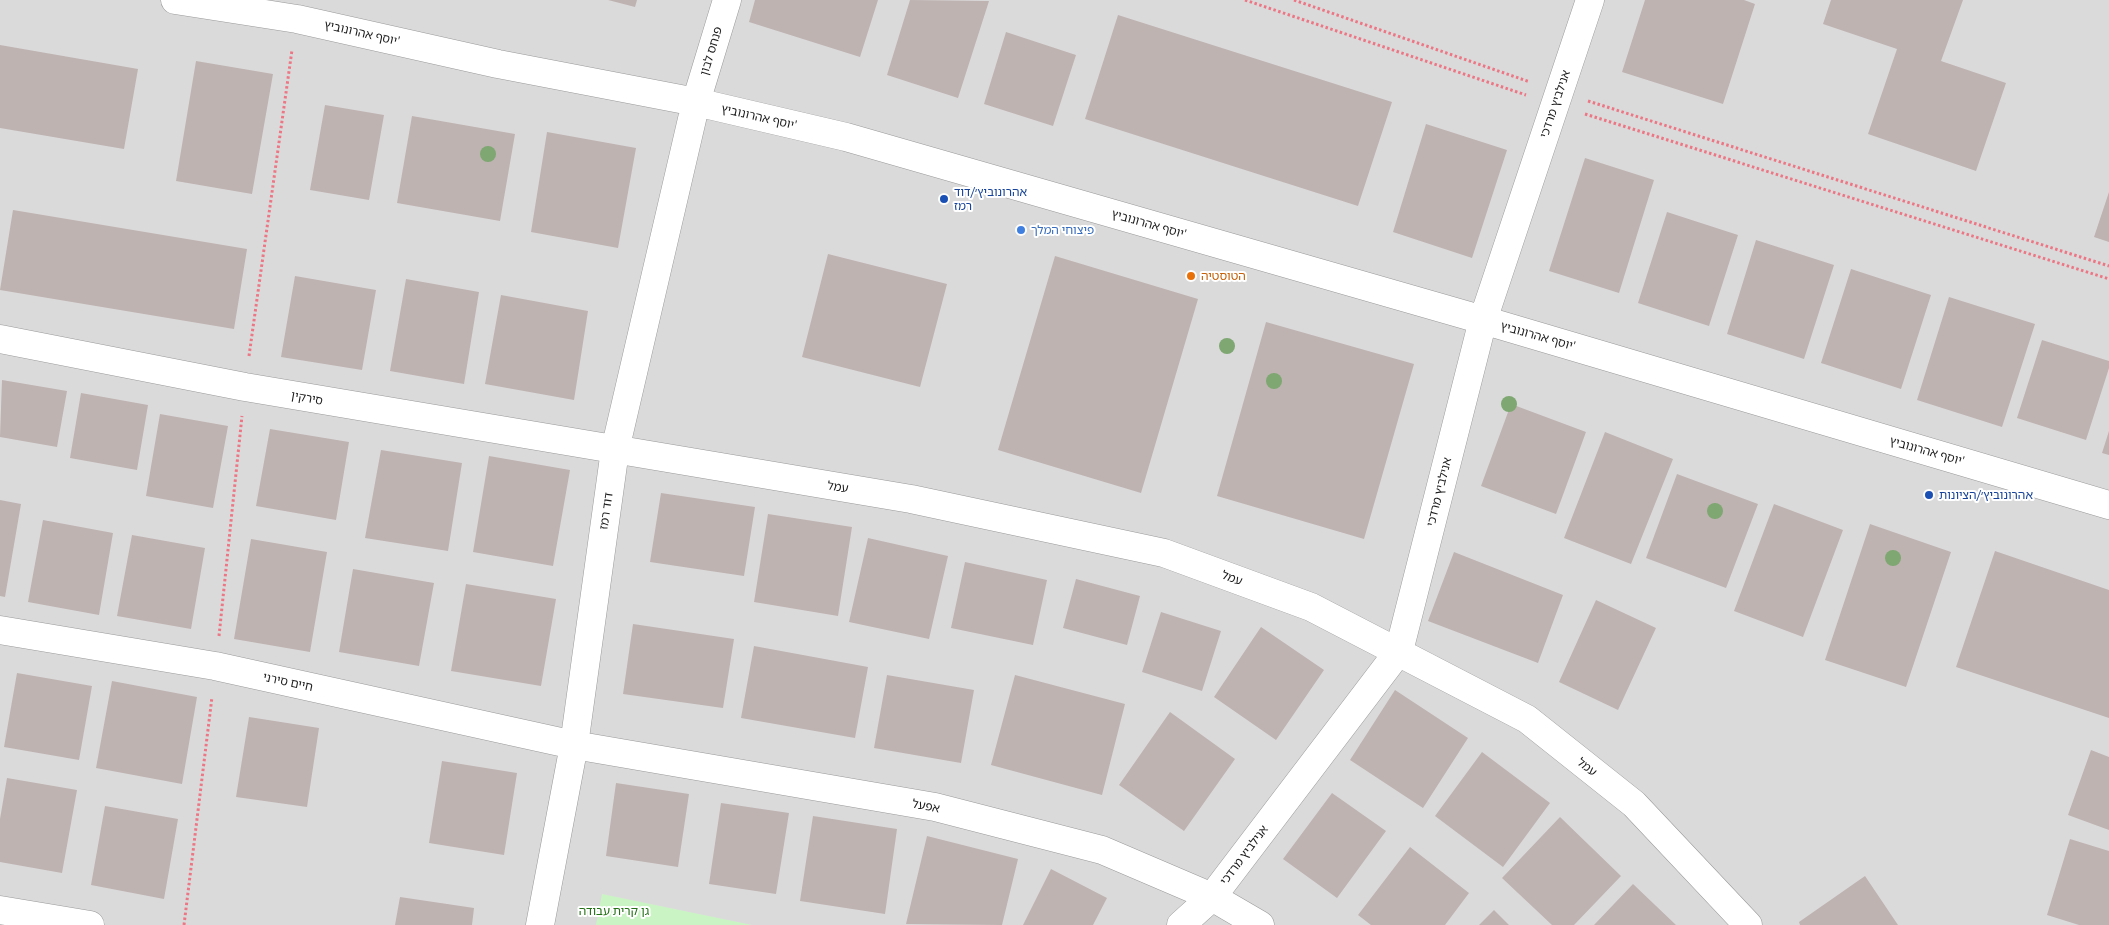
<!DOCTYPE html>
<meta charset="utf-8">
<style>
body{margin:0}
canvas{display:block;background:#eee8e4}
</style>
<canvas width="2109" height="925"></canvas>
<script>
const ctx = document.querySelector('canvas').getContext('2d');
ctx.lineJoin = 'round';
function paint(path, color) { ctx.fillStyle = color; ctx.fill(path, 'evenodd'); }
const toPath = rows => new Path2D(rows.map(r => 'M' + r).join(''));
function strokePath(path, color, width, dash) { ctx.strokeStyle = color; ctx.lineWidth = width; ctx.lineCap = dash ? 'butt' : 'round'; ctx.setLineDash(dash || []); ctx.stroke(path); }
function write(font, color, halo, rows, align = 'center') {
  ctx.font = font + ' Ubuntu,"Noto Sans Hebrew",sans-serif'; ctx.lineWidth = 4; ctx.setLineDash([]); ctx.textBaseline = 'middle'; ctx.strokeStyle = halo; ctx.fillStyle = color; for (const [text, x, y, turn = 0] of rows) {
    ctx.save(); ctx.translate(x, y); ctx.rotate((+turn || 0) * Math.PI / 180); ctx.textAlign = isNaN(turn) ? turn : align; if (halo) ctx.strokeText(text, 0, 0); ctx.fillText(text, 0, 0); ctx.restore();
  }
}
paint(toPath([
 [0,0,2109,0,2109,925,0,925]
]), '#dbdadb');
paint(toPath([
 [602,894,752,925,596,925]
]), '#cbf4c5');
paint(toPath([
 [608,0,637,0,635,7],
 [755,0,878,0,860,57,749,22],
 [910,0,989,1,958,98,887,75],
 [1645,0,1744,0,1755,4,1723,104,1622,72],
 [1831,0,1963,0,1941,61,2006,83,1976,171,1868,134,1897,49,1823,24],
 [1118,15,1392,102,1358,206,1085,119],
 [1006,32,1076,55,1053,126,984,104],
 [0,45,138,69,124,149,0,128],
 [196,61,273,74,252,194,176,181],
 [325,105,384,115,369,200,310,190],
 [412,116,515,134,500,221,397,203],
 [1426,124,1507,150,1472,258,1393,232],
 [547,132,636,148,618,248,531,232],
 [1585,158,1654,180,1619,293,1549,271],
 [2109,192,2109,242,2094,237],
 [13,210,247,249,234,329,0,290],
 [1667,212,1738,235,1709,326,1638,303],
 [1756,240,1834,265,1804,359,1727,334],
 [828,254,947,284,920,387,802,357],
 [1055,256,1198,299,1141,493,998,450],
 [1851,269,1931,295,1901,389,1821,363],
 [295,276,376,290,362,370,281,357],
 [406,279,479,292,464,384,390,371],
 [501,295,588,311,574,400,485,384],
 [1949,297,2035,324,2002,427,1917,400],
 [1266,322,1414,364,1364,539,1217,496],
 [2042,340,2109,361,2109,368,2086,440,2017,418],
 [2,380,67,391,57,447,0,437],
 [81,393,148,405,137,470,70,458],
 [1511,404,1586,432,1556,514,1481,486],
 [160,414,228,426,213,508,146,496],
 [270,429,349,442,336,520,256,506],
 [2109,431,2109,455,2102,453],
 [1605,432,1673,459,1631,564,1564,538],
 [381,450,462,463,448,551,365,538],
 [489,456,570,470,553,566,473,552],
 [1677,474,1758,504,1726,588,1646,558],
 [661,493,755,507,744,576,650,562],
 [0,500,21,504,5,597,0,596],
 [1774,504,1843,530,1803,637,1734,611],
 [768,514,852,527,838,616,754,602],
 [43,520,113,533,99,615,28,602],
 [1870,524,1951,552,1906,687,1825,660],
 [132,535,205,548,191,629,117,616],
 [868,538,948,556,929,639,849,622],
 [251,539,327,552,310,652,234,639],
 [1995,551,2109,590,2109,718,1956,667],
 [1454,552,1563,595,1538,663,1428,621],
 [965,562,1047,580,1033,645,951,628],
 [353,569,434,583,419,666,339,652],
 [1076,579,1140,596,1127,645,1063,628],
 [466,584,556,599,541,686,451,671],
 [1596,600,1656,628,1618,710,1559,682],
 [1161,612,1221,631,1202,691,1142,672],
 [633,624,734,639,723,708,623,694],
 [1261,627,1324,670,1276,740,1214,697],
 [754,646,868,667,855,738,741,718],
 [17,673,92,686,79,760,4,747],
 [887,675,974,690,961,763,874,748],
 [1015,675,1125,704,1102,795,991,765],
 [112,681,197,697,182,784,96,768],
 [1395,690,1468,738,1423,808,1350,760],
 [1170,712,1235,759,1184,831,1119,785],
 [249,717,319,728,307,807,236,797],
 [2091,750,2109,757,2109,830,2068,815],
 [1482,752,1550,803,1503,867,1435,816],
 [442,761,517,773,504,855,429,843],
 [7,778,77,790,62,873,0,862,0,819],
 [616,783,689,794,678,867,606,856],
 [1332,793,1386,831,1337,898,1283,859],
 [721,803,789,813,776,894,709,884],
 [105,806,178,819,164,899,91,885],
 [813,816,897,829,885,914,800,901],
 [1560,817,1621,876,1574,925,1552,925,1502,878],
 [927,836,1018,859,1002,925,906,924],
 [2070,839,2109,851,2109,925,2079,925,2047,915],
 [1410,847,1469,893,1445,925,1371,925,1358,915],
 [1051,869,1107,898,1093,925,1023,925],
 [1865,876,1898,925,1800,925,1799,922],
 [1633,884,1676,925,1594,925],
 [400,897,474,908,472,925,395,925],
 [1494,910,1509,925,1479,925]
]), '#beb3b1');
const minor = toPath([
 [175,0,297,19,498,64,696,102,846,137,1483,320,2109,505],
 [0,339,245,387,911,499,1164,553,1311,607,1527,719,1634,804,1748,925],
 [0,630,215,666,574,745,935,807,1102,850,1212,897,1260,925],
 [0,910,90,925],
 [540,925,574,745,615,450,696,102,727,0],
 [1181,925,1212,897,1399,651,1483,320,1590,0]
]);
strokePath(minor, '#9a9a9a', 29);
strokePath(toPath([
 [1245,0,1526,95],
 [1294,0,1530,82],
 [1588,101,2109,266],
 [1585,114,2109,279],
 [249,356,292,50],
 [219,636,242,416],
 [184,925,212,697]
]), '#ed7684', 3, [2.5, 2.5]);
strokePath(minor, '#fff', 28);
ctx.fillStyle = '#7ea772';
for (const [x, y] of [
 [488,154],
 [1227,346],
 [1274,381],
 [1509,404],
 [1715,511],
 [1893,558]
]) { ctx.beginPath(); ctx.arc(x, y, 8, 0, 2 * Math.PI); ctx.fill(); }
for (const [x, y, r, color] of [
 [944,199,5,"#1a4fb4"],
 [1021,230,5,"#3f7fe0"],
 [1191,276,5,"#e8710a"],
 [1929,495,5,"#1a4fb4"]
]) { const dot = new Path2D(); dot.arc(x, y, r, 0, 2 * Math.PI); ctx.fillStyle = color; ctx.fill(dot); strokePath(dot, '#fff', 2); }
write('12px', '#1d1d1d', '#fff', [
 ["יוסף אהרונוביץ'",362,33,13],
 ["פנחס לבון",711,51,-73],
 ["אנילביץ מרדכי",1555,104,-71],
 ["יוסף אהרונוביץ'",759,117,13],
 ["יוסף אהרונוביץ'",1149,224,16],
 ["יוסף אהרונוביץ'",1538,336,16],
 ["סירקין",307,398,10],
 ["יוסף אהרונוביץ'",1927,451,16],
 ["עמל",838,487,9],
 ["אנילביץ מרדכי",1439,492,-76],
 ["דוד רמז",606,511,-82],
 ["עמל",1232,578,20],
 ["חיים סירני",288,682,12],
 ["עמל",1587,767,39],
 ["אפעל",926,806,11],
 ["אנילביץ מרדכי",1244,855,-53]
]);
write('12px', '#164399', '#fff', [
 ["אהרונוביץ׳/דוד",954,192],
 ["רמז",954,206],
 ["אהרונוביץ׳/הציונות",1939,495]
], 'left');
write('12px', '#366cbe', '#fff', [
 ["פיצוחי המלך",1031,230]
], 'left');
write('12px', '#c56008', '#fff', [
 ["הטוסטיה",1201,276]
], 'left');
write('12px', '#227115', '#fff', [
 ["גן קרית עבודה",614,911]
]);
</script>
